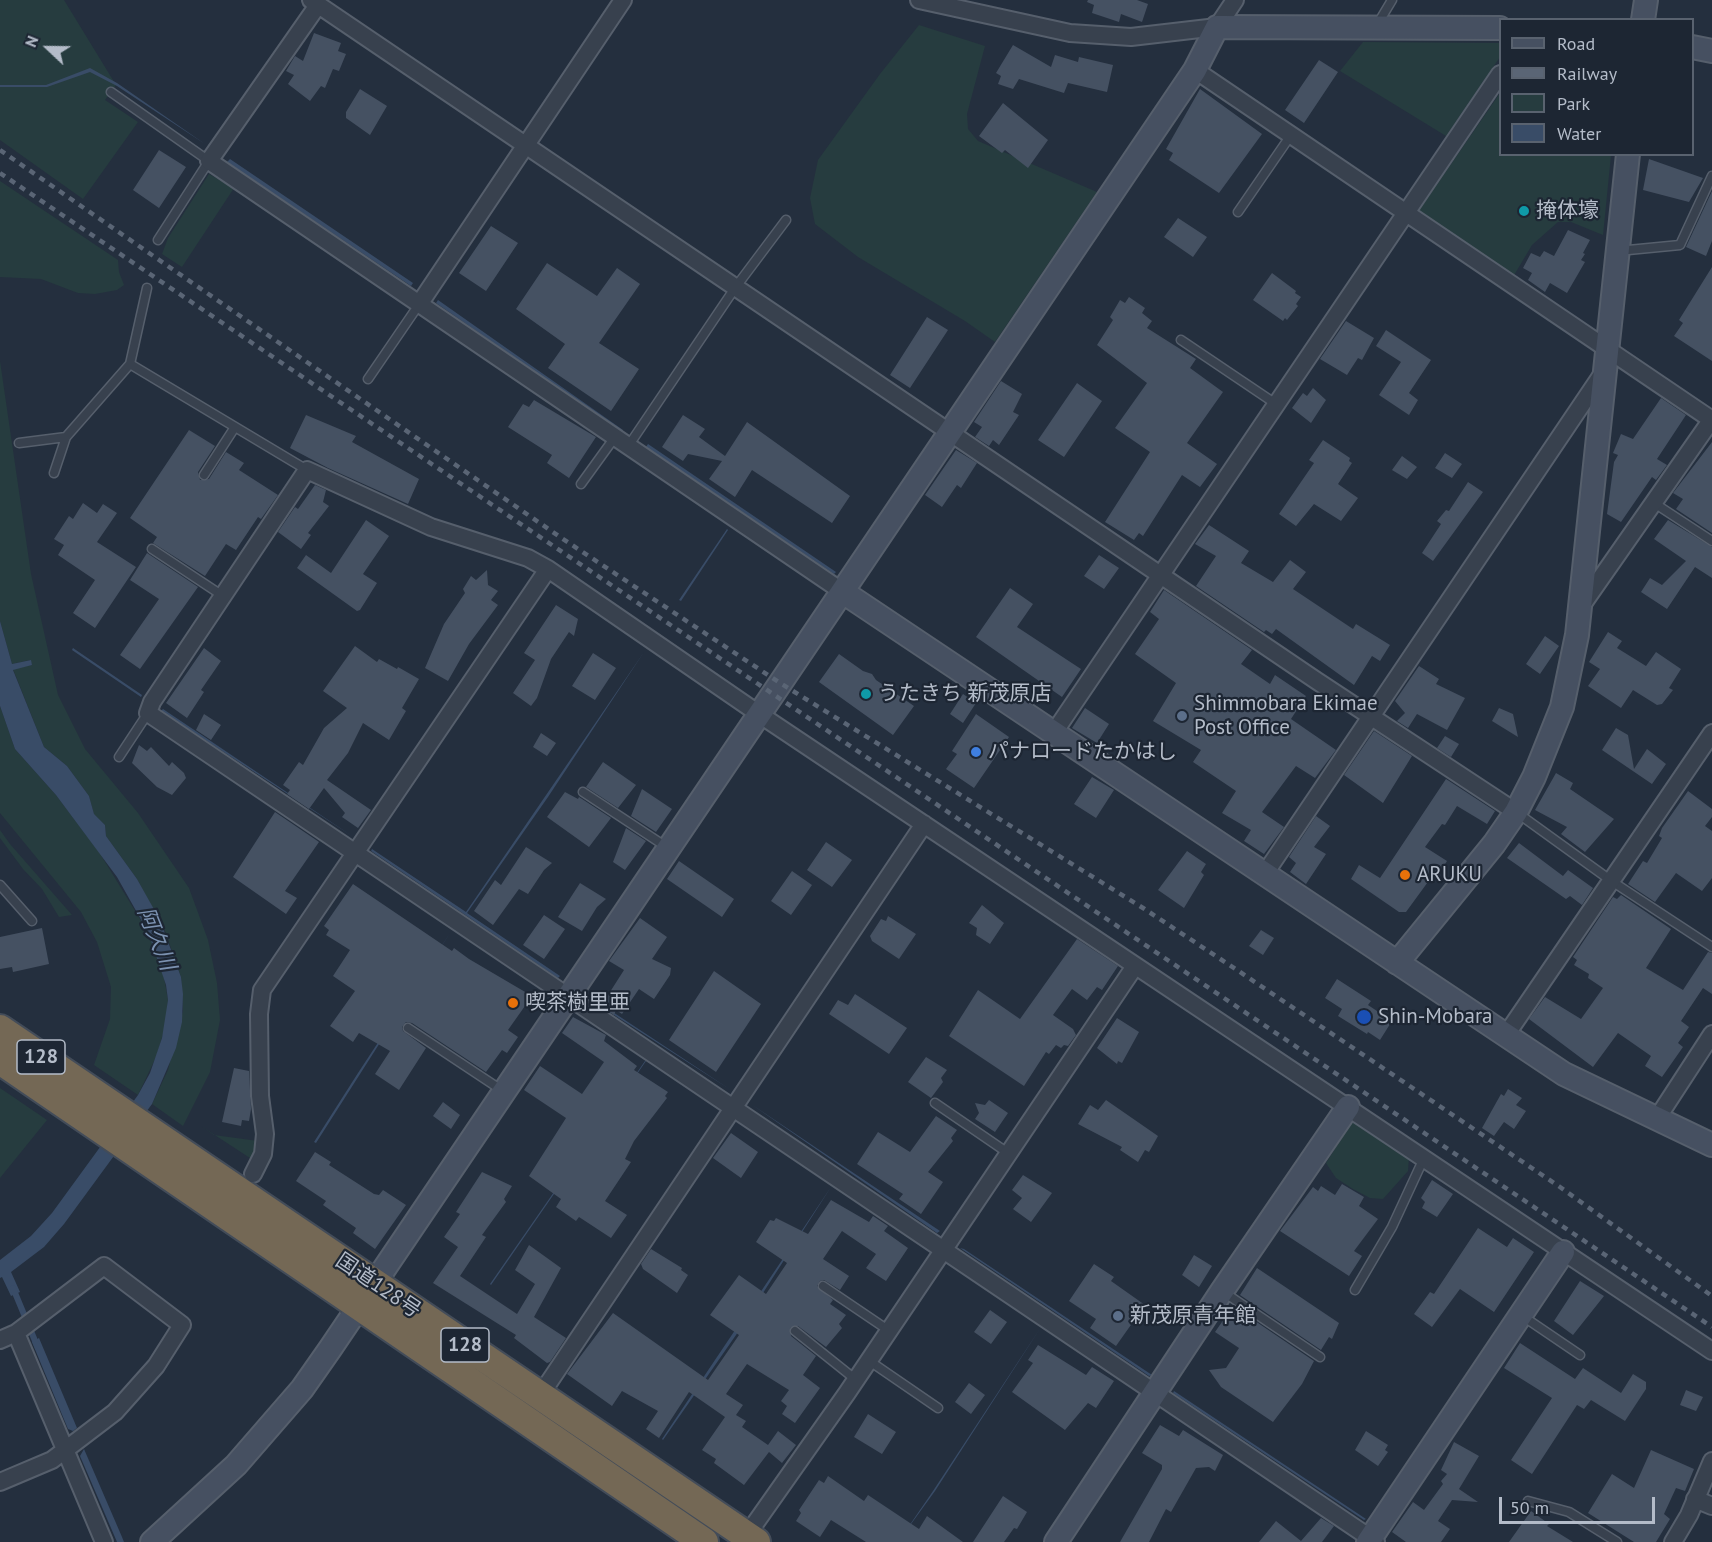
<!DOCTYPE html>
<meta charset="utf-8">
<style>
body{margin:0}
#map{position:relative;width:1712px;height:1542px;overflow:hidden;background:#242f3e;font-family:"PT Sans",sans-serif}
canvas{display:block}
.legend{position:absolute;left:1499px;top:18px;width:195px;height:138px;box-sizing:border-box;background:#1d2633;border:2px solid #59626f;margin:0;padding:8px 10px;list-style:none;font-size:18px;color:#b4bcc9}
.legend li{display:flex;align-items:center;gap:12px;height:30px}
.legend b{width:30px;border:2px solid #59626f}
.north{position:absolute;left:18px;top:18px;width:60px;height:60px;-webkit-text-stroke:4px #1d2633;paint-order:stroke;rotate:292deg;font-size:16px;font-weight:700;line-height:24px;text-align:center;color:#b4bcc9}
.north::after{content:'';display:block;margin:auto;width:21px;height:27px;background:#b4bcc9;clip-path:polygon(50% 0,100% 100%,50% 72%,0 100%)}
.scale{position:absolute;left:1499px;top:1497px;width:156px;height:27px;box-sizing:border-box;border:3px solid #b4bcc9;border-top:0;padding-left:8px;font-size:18px;line-height:21px;white-space:nowrap;color:#b4bcc9;-webkit-text-stroke:4px #1d2633;paint-order:stroke}
</style>
<div id="map">
<canvas width="1712" height="1542"></canvas>
<ul class="legend">
<li><b style="height:8px;background:#465061"></b>Road</li>
<li><b style="height:8px;background:#5a6575"></b>Railway</li>
<li><b style="height:16px;background:#263c3f"></b>Park</li>
<li><b style="height:16px;background:#394c67"></b>Water</li>
</ul>
<div class="north">N</div>
<div class="scale">50 m</div>
</div>
<script>
const ctx = document.querySelector('canvas').getContext('2d');
ctx.lineJoin = 'round';
function paint(path, color) { ctx.fillStyle = color; ctx.fill(path, 'evenodd'); }
const toPath = rows => new Path2D(rows.map(r => 'M' + r).join(''));
function strokePath(path, color, width, dash) { ctx.strokeStyle = color; ctx.lineWidth = width; ctx.lineCap = dash ? 'butt' : 'round'; ctx.setLineDash(dash || []); ctx.stroke(path); }
function write(font, color, halo, rows, align = 'center') {
  ctx.font = font + ' "PT Sans","Noto Sans JP",sans-serif'; ctx.lineWidth = 4.5; ctx.setLineDash([]); ctx.textBaseline = 'middle'; ctx.strokeStyle = halo; ctx.fillStyle = color; for (const [text, x, y, turn = 0] of rows) {
    ctx.save(); ctx.translate(x, y); ctx.rotate((+turn || 0) * Math.PI / 180); ctx.textAlign = isNaN(turn) ? turn : align; if (halo) ctx.strokeText(text, 0, 0); ctx.fillText(text, 0, 0); ctx.restore();
  }
}
paint(toPath([
 [0,0,64,0,116,85,105,100,138,122,83,199,0,140],
 [919,25,985,46,967,114,968,129,978,141,1097,192,995,342,965,321,858,257,815,224,810,198,818,160,880,74],
 [1363,42,1500,43,1500,57,1446,136,1340,71],
 [1500,93,1500,154,1611,155,1603,235,1571,222,1558,222,1532,245,1513,277,1418,212],
 [209,174,234,188,182,267,162,254,168,238],
 [0,181,118,260,119,272,124,285,117,290,95,294,78,293,41,279,0,277],
 [0,361,31,574,58,695,85,749,138,813,189,888,208,940,217,983,220,1020,210,1072,183,1126,152,1104,168,1070,183,1011,181,977,165,931,137,879,106,836,105,825,94,815,89,796,67,766,44,747,13,669,32,665,30,660,12,664,0,621],
 [0,706,15,749,56,795,99,852,148,932,163,972,168,1000,166,1023,157,1055,138,1095,94,1065,110,1019,111,987,97,942,81,912,0,813],
 [0,830,10,844,72,915,59,917,42,889,23,869,0,838],
 [0,1088,47,1120,0,1178],
 [1353,1120,1409,1157,1408,1171,1383,1199,1370,1198,1353,1189,1336,1178,1326,1163],
 [201,1126,214,1135,258,1141,253,1160]
]), '#263c3f');
paint(toPath([
 [90,68,117,83,205,144,117,86,90,72,47,87,0,87,0,85,46,85],
 [230,159,413,283,411,286,227,162],
 [438,300,623,430,622,432,436,303],
 [648,444,836,572,834,574,646,447],
 [727,529,728,530,681,601,679,600],
 [0,621,12,664,31,660,32,665,13,670,44,747,67,766,89,796,94,814,105,825,106,836,137,879,160,920,181,977,183,994,182,1022,176,1048,152,1104,64,1224,44,1247,11,1272,20,1292,11,1296,2,1277,0,1278,0,1260,31,1236,52,1213,138,1095,150,1073,162,1038,168,1000,166,985,148,932,117,877,56,795,15,749,0,706],
 [73,648,142,695,141,697,72,650],
 [644,652,548,797,467,913,560,976,558,978,371,851,372,849,466,912],
 [163,709,352,836,161,711],
 [450,933,316,1143,314,1142,358,1073],
 [587,995,731,1090,586,997],
 [645,1061,646,1061,491,1285,490,1284],
 [751,1104,940,1231,937,1233],
 [831,1187,736,1335,663,1440,662,1439],
 [960,1248,964,1249,1152,1375,1149,1376],
 [1041,1327,935,1491,898,1542,933,1491],
 [39,1338,77,1428,73,1431,68,1429,32,1342],
 [1174,1391,1366,1519,1364,1520,1173,1393],
 [84,1449,122,1537,124,1542,117,1542,80,1456]
]), '#394c67');
strokePath(toPath([
 [13,1288,38,1348]
]), '#394c67', 6);
paint(toPath([
 [1088,0,1137,0,1148,4,1142,22,1121,14,1119,22,1092,13,1094,5,1087,2],
 [314,33,341,43,338,51,346,54,339,71,333,69,325,88,321,86,310,101,288,84,294,75,286,71,295,56,303,61],
 [1013,45,1051,67,1055,55,1078,62,1079,57,1113,65,1107,92,1068,83,1064,93,1019,79,1013,89,998,84,1001,76,996,73],
 [1319,60,1338,72,1304,123,1285,110],
 [360,89,387,106,370,135,346,118,346,112],
 [1200,89,1262,134,1219,193,1169,160,1173,153,1166,149],
 [1003,103,1048,140,1028,168,1005,150,1002,153,979,136],
 [159,150,186,167,159,208,133,190],
 [1649,159,1703,178,1689,202,1643,190],
 [1712,191,1712,241,1706,256,1686,247],
 [1178,218,1207,237,1193,257,1164,237],
 [491,226,518,243,486,291,459,273],
 [1568,230,1590,240,1583,253,1585,254,1581,260,1585,262,1567,293,1550,283,1545,292,1528,280,1532,273,1523,268,1531,253,1540,257,1544,251,1554,256],
 [547,263,597,296,617,268,640,284,599,343,639,369,611,411,548,368,565,344,516,309],
 [1712,267,1712,361,1674,336,1683,323,1679,320],
 [1272,273,1296,291,1295,293,1301,297,1296,304,1298,306,1287,320,1285,318,1283,321,1253,300],
 [1129,297,1145,308,1142,313,1152,321,1147,328,1196,359,1190,368,1223,392,1187,443,1217,464,1200,487,1182,475,1143,536,1139,533,1134,540,1105,522,1150,452,1115,428,1147,383,1097,345,1113,320,1110,317,1120,300,1125,303],
 [927,317,948,330,910,388,890,375],
 [1346,321,1374,338,1362,360,1358,358,1347,375,1320,359],
 [1386,330,1431,360,1409,393,1418,400,1409,415,1379,395,1401,362,1376,346],
 [1001,381,1022,394,1013,412,1019,415,999,445,993,440,989,446,975,437,982,427,974,422],
 [1077,383,1102,401,1064,457,1038,440],
 [1313,388,1326,400,1311,423,1292,408,1303,393,1307,396],
 [1661,398,1686,415,1657,459,1667,465,1656,480,1652,477,1621,522,1607,514,1614,462,1618,455,1613,453,1621,434,1633,439],
 [534,400,596,437,569,478,547,463,552,455,508,427,523,404,529,407],
 [306,415,356,436,352,442,419,479,408,504,328,468,290,448],
 [683,415,705,429,699,437,725,456,747,422,850,496,832,523,752,470,735,497,709,479,722,461,688,454,683,461,662,447],
 [189,430,215,446,198,472,200,480,209,479,226,452,244,463,239,470,278,495,261,519,258,517,236,550,226,544,205,576,153,543,157,537,130,518],
 [1323,440,1350,458,1349,461,1352,463,1338,484,1358,498,1341,521,1314,504,1296,526,1279,514,1314,463,1309,460],
 [1712,442,1712,533,1676,509,1683,499,1673,493],
 [956,450,977,463,961,488,957,485,942,507,925,495],
 [1445,453,1462,464,1452,478,1435,468],
 [1402,456,1417,467,1407,479,1392,470],
 [1468,482,1483,492,1433,561,1422,553,1441,524,1437,521,1446,510,1449,511],
 [315,485,326,490,323,502,329,506,308,533,311,535,301,549,278,532,295,507,298,509],
 [83,503,97,513,103,504,117,513,97,542,136,567,95,628,73,613,95,580,58,555,64,545,54,539,69,516,73,519],
 [366,520,389,536,363,574,377,583,360,610,357,611,297,568,306,555,331,573],
 [1668,520,1712,547,1712,578,1695,567,1667,609,1641,592,1650,578,1662,585,1686,561,1654,539],
 [1209,525,1249,551,1241,563,1273,582,1290,560,1306,572,1293,589,1353,629,1356,624,1390,645,1380,661,1372,656,1354,685,1276,629,1272,634,1266,630,1264,632,1196,586,1216,556,1195,544],
 [147,553,198,587,140,669,120,655,159,599,130,580],
 [1099,555,1119,568,1104,589,1084,576],
 [487,570,488,585,498,591,491,600,498,605,469,644,448,681,425,668,444,624,465,593,463,589,471,576,476,580],
 [1010,588,1033,604,1017,627,1081,669,1062,697,976,637],
 [1164,590,1252,650,1241,664,1270,684,1275,675,1306,696,1291,719,1336,750,1315,778,1296,766,1262,812,1284,827,1264,854,1244,841,1251,830,1222,813,1236,791,1193,762,1201,750,1153,721,1176,683,1135,654,1159,619,1150,612],
 [556,605,578,619,574,636,569,632,551,659,537,698,531,706,513,693,535,660,524,653],
 [1608,632,1622,641,1617,648,1646,666,1656,652,1681,669,1669,688,1673,690,1662,704,1657,705,1633,690,1621,708,1588,686,1600,669,1589,662],
 [1545,636,1559,646,1540,674,1526,664],
 [355,646,377,662,379,659,397,669,398,667,419,679,402,708,406,711,389,740,363,723,348,753,327,780,371,810,358,828,342,817,345,813,324,788,309,809,287,794,290,790,283,785,299,762,303,765,324,728,347,708,323,691],
 [204,648,221,661,201,690,204,692,187,718,166,703],
 [593,653,616,668,595,700,572,686],
 [839,654,863,671,872,674,876,680,914,706,893,735,819,682],
 [1419,666,1439,679,1436,684,1465,698,1447,730,1417,714,1408,728,1397,721,1405,713,1395,701],
 [963,694,976,703,963,723,950,714],
 [1085,708,1109,724,1097,743,1072,728],
 [1499,708,1513,714,1518,737,1492,721],
 [204,714,221,725,211,740,196,730],
 [976,714,1009,737,974,788,946,769,957,754,952,751],
 [1616,728,1628,735,1634,769,1647,749,1666,764,1652,784,1602,750],
 [1374,731,1412,756,1383,803,1344,775],
 [541,733,556,743,547,756,533,747],
 [1445,736,1459,744,1451,757,1437,748],
 [139,745,147,751,151,747,169,766,172,762,184,773,186,778,172,795,157,787,132,763],
 [603,762,636,785,618,808,586,787],
 [1556,773,1573,783,1570,789,1614,819,1585,852,1561,834,1567,827,1535,810],
 [1092,777,1114,790,1096,818,1074,804],
 [1446,779,1495,811,1487,824,1457,806,1445,825,1442,824,1425,847,1447,861,1437,877,1433,875,1406,912,1399,912,1351,879,1359,865,1380,878],
 [642,789,672,809,656,832,631,816],
 [1688,791,1712,809,1712,817,1705,826,1712,831,1712,878,1702,891,1676,873,1655,902,1628,884,1643,861,1647,863,1662,838,1659,836,1662,828],
 [565,792,578,799,579,797,611,818,589,847,547,817],
 [275,812,319,842,285,891,297,898,286,914,233,877],
 [1316,816,1330,826,1314,847,1326,854,1306,884,1290,872,1296,863,1289,857],
 [626,828,646,841,625,870,613,862],
 [826,842,852,860,832,887,807,870],
 [1519,843,1563,876,1568,870,1593,888,1582,905,1570,896,1566,899,1507,858],
 [526,847,552,863,544,870,528,894,519,889,493,925,474,911,495,880,501,885],
 [1187,851,1206,864,1201,872,1204,875,1184,908,1158,890],
 [679,861,734,899,722,917,667,879],
 [792,871,812,885,791,915,771,901],
 [580,883,606,899,597,907,582,931,558,917],
 [353,884,452,951,454,948,469,959,532,996,508,1030,518,1037,507,1053,502,1050,486,1072,412,1023,406,1022,402,1027,403,1031,426,1048,399,1090,375,1074,390,1051,359,1033,353,1042,330,1026,355,991,333,976,350,950,326,935,329,930,324,926],
 [1621,895,1671,929,1646,968,1683,990,1708,952,1712,953,1712,994,1703,988,1681,1021,1689,1027,1678,1043,1683,1047,1662,1077,1645,1066,1651,1056,1618,1033,1593,1067,1529,1019,1545,997,1581,1019,1603,988,1588,978,1589,974,1574,965,1577,960,1573,957,1613,897,1617,899],
 [982,905,1004,923,990,944,976,935,977,928,969,923],
 [544,915,565,929,544,959,523,945],
 [888,916,916,934,899,959,872,941,870,936,881,919,886,921],
 [640,918,667,937,652,959,671,968,670,975,654,999,639,989,622,1014,616,1010,614,1015,601,1006,624,970,609,961],
 [42,928,49,964,13,972,12,967,0,969,0,937],
 [1261,930,1274,938,1263,955,1249,946],
 [1077,939,1118,966,1102,990,1097,987,1087,1000,1072,989,1053,1015,1073,1029,1076,1035,1068,1046,1064,1045,1061,1048,1056,1045,1049,1054,1046,1052,1024,1086,949,1036,978,990,1020,1019],
 [714,971,761,1004,716,1072,669,1040],
 [1337,979,1371,1001,1368,1005,1392,1021,1380,1040,1368,1032,1367,1034,1338,1016,1342,1009,1325,998],
 [855,994,907,1028,889,1054,829,1014,838,1000,848,1005],
 [573,1017,606,1035,604,1041,637,1066,634,1070,668,1092,665,1096,667,1098,634,1141,625,1159,631,1162,605,1201,627,1215,611,1238,579,1217,576,1221,556,1207,561,1199,529,1176,566,1118,524,1090,540,1066,582,1094,604,1062,562,1033],
 [1117,1018,1139,1032,1122,1063,1118,1061,1117,1064,1097,1048],
 [926,1057,947,1070,941,1078,943,1082,931,1098,908,1082],
 [234,1068,249,1071,251,1109,249,1121,242,1120,241,1126,222,1122],
 [1508,1089,1522,1098,1516,1105,1526,1111,1514,1129,1504,1122,1494,1136,1482,1128,1501,1094,1504,1096],
 [989,1100,1008,1113,995,1132,975,1119,979,1113,975,1103,985,1105],
 [1106,1100,1158,1136,1149,1152,1145,1150,1138,1162,1120,1150,1122,1147,1078,1124,1090,1105,1098,1110],
 [443,1102,460,1115,451,1129,433,1116],
 [936,1116,957,1130,951,1138,953,1141,928,1172,943,1182,921,1214,899,1199,903,1194,857,1164,878,1132,910,1152],
 [731,1133,758,1152,741,1178,713,1158],
 [315,1152,331,1162,329,1165,374,1194,379,1195,383,1190,406,1205,375,1249,353,1233,356,1228,323,1205,326,1201,296,1181],
 [482,1172,512,1186,504,1199,506,1202,482,1235,486,1237,460,1276,517,1314,535,1284,515,1270,529,1245,561,1268,534,1317,566,1338,550,1362,547,1363,514,1338,516,1335,433,1283,458,1247,444,1237,460,1214,456,1212],
 [1023,1175,1052,1193,1031,1222,1013,1209,1022,1198,1012,1190],
 [1432,1180,1453,1194,1437,1217,1422,1208,1425,1202,1421,1198],
 [1342,1184,1364,1197,1359,1206,1378,1219,1354,1251,1362,1256,1349,1276,1280,1231,1313,1187,1318,1191,1321,1186,1335,1195],
 [831,1200,869,1222,873,1216,888,1226,884,1231,908,1248,886,1281,866,1268,876,1254,842,1231,823,1259,849,1276,840,1290,824,1280,820,1281,817,1286,833,1300,830,1304,846,1315,839,1324,842,1328,826,1347,798,1326,790,1328,791,1336,816,1356,803,1375,820,1388,795,1423,782,1414,787,1406,781,1401,789,1390,747,1364,726,1394,743,1405,736,1415,746,1421,742,1427,768,1445,778,1431,796,1445,782,1463,769,1452,744,1485,714,1463,716,1459,702,1450,725,1417,689,1392,659,1438,646,1429,658,1411,622,1391,612,1406,567,1374,613,1313,708,1380,739,1335,710,1315,739,1275,766,1294,787,1263,756,1242,770,1220,774,1221,776,1218,808,1234],
 [1478,1228,1507,1247,1513,1238,1534,1252,1494,1312,1460,1289,1432,1327,1414,1314,1430,1292,1434,1294],
 [651,1249,682,1268,681,1270,688,1275,677,1293,643,1269,641,1264],
 [1194,1255,1212,1266,1199,1287,1182,1275],
 [1094,1264,1114,1277,1111,1281,1145,1305,1116,1346,1090,1328,1096,1319,1069,1301],
 [1257,1268,1339,1323,1332,1339,1329,1337,1321,1350,1240,1295],
 [1580,1281,1604,1296,1573,1335,1554,1321],
 [1233,1306,1314,1361,1302,1384,1273,1422,1221,1387,1209,1370,1226,1368,1239,1348,1215,1332],
 [990,1310,1007,1322,991,1344,974,1332],
 [1520,1343,1575,1379,1583,1368,1621,1393,1633,1374,1646,1382,1646,1389,1625,1421,1591,1400,1584,1409,1577,1405,1532,1474,1511,1460,1552,1398,1504,1368],
 [1038,1345,1086,1375,1092,1367,1114,1381,1096,1408,1088,1403,1065,1430,1012,1392,1033,1363,1028,1360],
 [969,1383,985,1395,971,1414,955,1402],
 [1686,1390,1703,1397,1696,1411,1680,1405],
 [868,1414,896,1432,882,1454,854,1437],
 [1160,1425,1179,1436,1183,1430,1223,1455,1215,1471,1209,1467,1196,1468,1171,1512,1166,1509,1149,1542,1120,1542,1162,1469,1162,1465,1142,1453],
 [1366,1431,1388,1445,1385,1450,1388,1452,1378,1466,1355,1450],
 [1454,1442,1479,1456,1459,1489,1478,1502,1452,1500,1438,1521,1450,1529,1441,1542,1406,1542,1392,1532,1413,1502,1424,1510,1443,1484,1441,1481,1447,1474,1441,1470],
 [1651,1450,1694,1469,1685,1491,1676,1488,1664,1514,1670,1519,1656,1542,1634,1542,1588,1513,1612,1474,1634,1488],
 [828,1476,864,1501,868,1495,919,1529,927,1516,963,1542,866,1542,831,1520,820,1537,796,1521,801,1513,799,1510,819,1480,824,1483],
 [1003,1496,1027,1512,1017,1529,1014,1528,1004,1542,973,1542],
 [1531,1511,1549,1524,1547,1526,1573,1542,1509,1542],
 [1321,1518,1334,1526,1322,1542,1259,1542,1276,1521,1301,1541]
]), '#455162');
const lane = toPath([
 [1377,25,1392,0],
 [111,92,209,161,158,240],
 [1238,212,1291,135],
 [1618,251,1680,245,1712,176],
 [147,288,130,364,307,470],
 [1181,340,1276,404],
 [368,379,420,303],
 [19,443,66,437],
 [629,445,735,288,786,220],
 [54,473,66,437,130,364],
 [204,475,235,427],
 [581,484,615,437],
 [1654,503,1712,541],
 [152,549,223,596],
 [119,757,148,713],
 [583,792,668,848],
 [1516,812,1613,882,1712,947],
 [0,885,32,921],
 [408,1028,503,1091],
 [935,1103,1008,1153],
 [823,1286,888,1330],
 [1355,1290,1392,1227,1424,1158],
 [1222,1291,1320,1357],
 [1521,1315,1580,1355],
 [795,1331,855,1379],
 [868,1360,938,1408],
 [1528,1501,1569,1512,1617,1542]
]);
const street = toPath([
 [311,0,1317,681,1516,812],
 [919,0,1070,33,1131,37,1217,27,1235,0],
 [318,5,209,161,843,592],
 [1195,70,1712,420],
 [420,303,623,0],
 [1580,608,1712,419],
 [1055,731,1500,74],
 [1266,872,1603,373],
 [1506,1035,1712,733],
 [1656,1120,1712,1034],
 [253,1174,263,1154,265,1134,260,1096,259,1014,262,990,548,569],
 [16,1333,104,1542],
 [0,1340,16,1333,104,1266,182,1325,156,1366,115,1412,52,1460,0,1482],
 [537,1400,924,824],
 [1695,1499,1712,1506],
 [742,1542,847,1393,1135,966],
 [1376,1542,148,713,152,702,307,470,431,527,528,558,548,569,759,714,1712,1351],
 [1673,1542,1689,1515,1712,1461]
]);
const secondary = toPath([
 [1643,20,1646,0],
 [1692,47,1712,51],
 [843,592,1564,1074,1712,1145],
 [1397,963,1494,844,1516,812,1534,777,1562,707,1577,635,1628,154],
 [152,1542,236,1465,302,1389,330,1349,1195,70,1217,27,1500,28],
 [1056,1542,1222,1291,1348,1107],
 [1368,1542,1563,1252]
]);
const highway = toPath([
 [0,1029,756,1542],
 [0,1060,704,1542]
]);
strokePath(lane, '#565f6c', 11);
strokePath(street, '#565f6c', 20);
strokePath(secondary, '#565f6c', 26);
strokePath(highway, '#434c59', 32);
strokePath(lane, '#38414e', 8);
strokePath(street, '#38414e', 16);
strokePath(secondary, '#465061', 22);
strokePath(highway, '#746855', 28);
strokePath(toPath([
 [0,150,560,537,780,683,1143,908,1237,970,1560,1187,1712,1296],
 [0,173,1712,1327]
]), '#5a6575', 4.5, [6, 6]);
for (const [x, y, r, color] of [
 [1524,211,6,"#0f9aa8"],
 [866,694,6,"#0f9aa8"],
 [1182,716,6,"#5c6f8a"],
 [976,752,6,"#3f7fe0"],
 [1405,875,6,"#e8710a"],
 [513,1003,6,"#e8710a"],
 [1364,1017,8,"#1a4fb4"],
 [1118,1316,6,"#5c6f8a"]
]) { const dot = new Path2D(); dot.arc(x, y, r, 0, 2 * Math.PI); ctx.fillStyle = color; ctx.fill(dot); strokePath(dot, '#1d2633', 2); }
for (const [x, y, w] of [
 [41,1057,48],
 [465,1345,48]
]) { const box = new Path2D(); box.roundRect(x - w / 2, y - 17, w, 34, 4.5); ctx.fillStyle = '#1d2633'; ctx.fill(box); strokePath(box, '#b4bcc9', 1.5); }
write('bold 20px', '#b4bcc9', null, [
 ["128",41,1057],
 ["128",465,1345]
]);
write('21px', '#b4bcc9', '#1d2633', [
 ["掩体壕",1536,211],
 ["うたきち 新茂原店",878,694],
 ["Shimmobara Ekimae",1194,704],
 ["Post Office",1194,728],
 ["パナロードたかはし",988,752],
 ["ARUKU",1417,875],
 ["喫茶樹里亜",525,1003],
 ["Shin-Mobara",1378,1017],
 ["新茂原青年館",1130,1316]
], 'left');
write('21px', '#b4bcc9', '#1d2633', [
 ["国道128号",378,1286,34]
]);
write('italic 22px', '#7c92b1', '#1d2633', [
 ["阿久川",156,939,68]
]);
</script>
